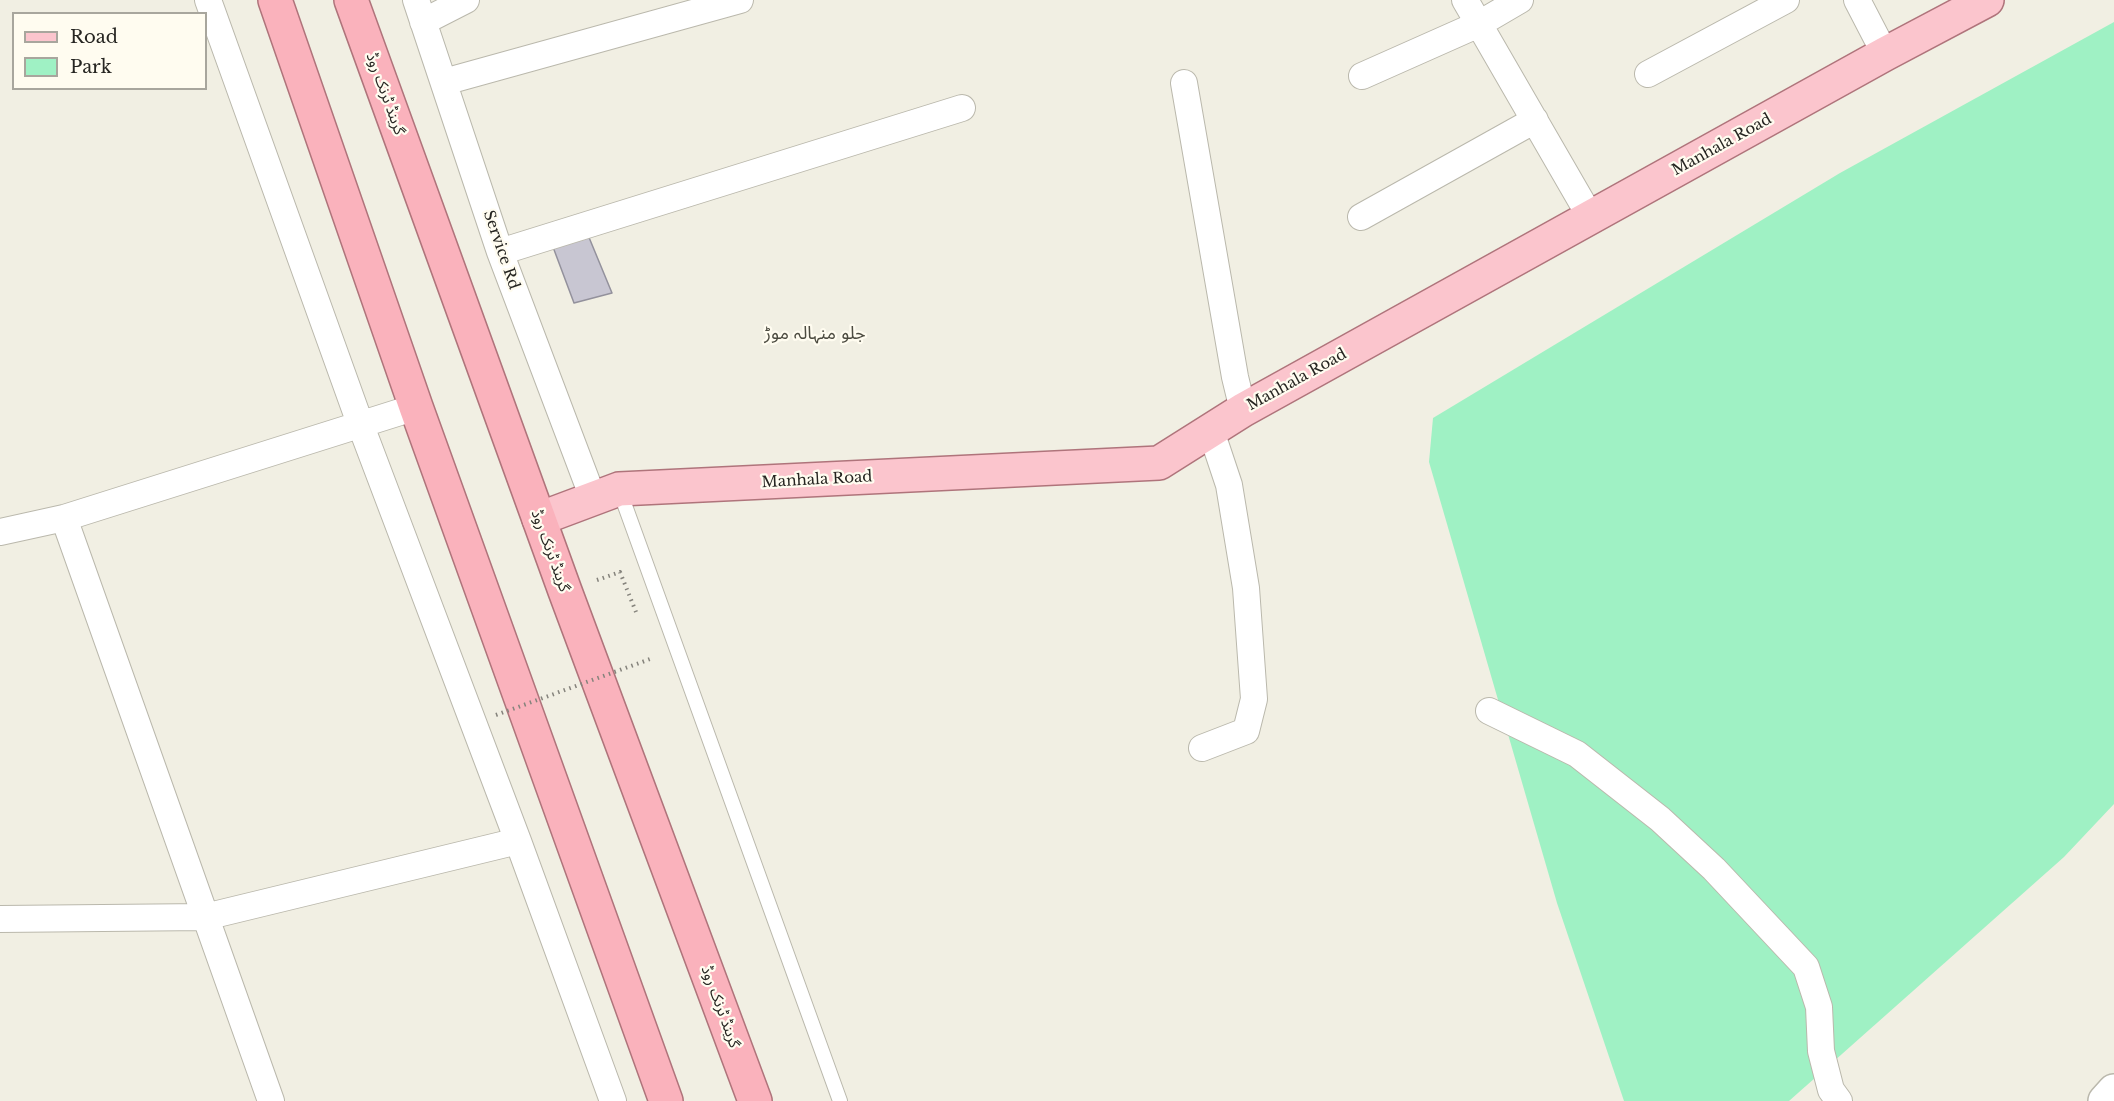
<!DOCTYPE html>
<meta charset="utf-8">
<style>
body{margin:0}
#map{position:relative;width:2114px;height:1101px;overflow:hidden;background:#f1efe3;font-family:"Libre Baskerville",serif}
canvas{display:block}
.legend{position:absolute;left:12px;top:12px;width:195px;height:78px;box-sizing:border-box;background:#fffcf0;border:2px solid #a8a69d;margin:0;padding:8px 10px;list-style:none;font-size:18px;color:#262521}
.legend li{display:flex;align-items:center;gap:12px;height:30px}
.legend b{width:30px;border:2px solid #a8a69d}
</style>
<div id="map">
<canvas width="2114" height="1101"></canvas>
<ul class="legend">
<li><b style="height:8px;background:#fbc5cd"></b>Road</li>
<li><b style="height:16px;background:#9ff1c4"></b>Park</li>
</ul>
</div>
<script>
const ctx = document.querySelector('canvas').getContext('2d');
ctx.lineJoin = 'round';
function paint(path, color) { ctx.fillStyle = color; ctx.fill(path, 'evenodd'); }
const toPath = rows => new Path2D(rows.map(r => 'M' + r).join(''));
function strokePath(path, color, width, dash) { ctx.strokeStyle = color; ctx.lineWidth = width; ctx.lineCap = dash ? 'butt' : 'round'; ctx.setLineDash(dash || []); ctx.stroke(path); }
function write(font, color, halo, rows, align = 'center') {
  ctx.font = font + ' "Libre Baskerville","Noto Sans Arabic",serif'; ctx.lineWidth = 4.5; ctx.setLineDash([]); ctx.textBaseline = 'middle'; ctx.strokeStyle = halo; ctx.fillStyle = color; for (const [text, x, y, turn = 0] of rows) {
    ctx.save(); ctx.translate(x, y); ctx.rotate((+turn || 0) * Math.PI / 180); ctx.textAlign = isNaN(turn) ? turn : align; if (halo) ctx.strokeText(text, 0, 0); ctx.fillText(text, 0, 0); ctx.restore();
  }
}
paint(toPath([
 [2114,22,2114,804,2064,857,1789,1101,1624,1101,1557,903,1429,462,1433,418,1840,173]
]), '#9ff1c4');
const building = toPath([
 [588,235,612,293,574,303,553,247,588,235]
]);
paint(building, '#c8c6d2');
strokePath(building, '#93919c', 1.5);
const service = toPath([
 [619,489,840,1101]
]);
const minor = toPath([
 [208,0,361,426,518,841,613,1101],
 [416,0,500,252,593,498],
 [1465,0,1591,218],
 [1857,0,1885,54],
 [423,22,466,0],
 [1648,74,1786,0],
 [1362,76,1479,24,1520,0],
 [444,82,740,0],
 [1184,83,1235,377,1243,410],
 [1361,217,1535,120],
 [500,252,962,108],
 [64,518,271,1101],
 [0,532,64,518,416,407],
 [1489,711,1577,754,1660,819,1714,869,1806,967,1819,1007,1821,1051,1831,1090,1839,1101],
 [1202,748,1246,731,1254,699,1246,588,1229,485,1211,431],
 [0,919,205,917,518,841]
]);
const secondary = toPath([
 [2105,1101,2114,1091]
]);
const primary = toPath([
 [539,519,619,489,1159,463,1243,410,1885,54,1987,0]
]);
const trunk = toPath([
 [275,0,416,407,666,1101],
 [351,0,565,591,755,1101]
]);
strokePath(service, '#bab8ac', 16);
strokePath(minor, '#bab8ac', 28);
strokePath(secondary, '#bab8ac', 36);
strokePath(primary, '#af747b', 36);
strokePath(trunk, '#af747b', 36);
strokePath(toPath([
 [597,580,620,572,636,612]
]), '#85837c', 4, [1.5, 4.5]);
strokePath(service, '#fff', 14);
strokePath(minor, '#fff', 26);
strokePath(secondary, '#fff', 33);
strokePath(primary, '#fbc5cd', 33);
strokePath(trunk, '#fab2bc', 33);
strokePath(toPath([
 [496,715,653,658]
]), '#85837c', 4, [1.5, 4.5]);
write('15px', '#262521', '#fffcf0', [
 ["گرینڈ ٹرنک روڈ",385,94,70],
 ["Manhala Road",1722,145,-29],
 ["Service Rd",501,250,71],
 ["Manhala Road",1297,380,-29],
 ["Manhala Road",817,480,-3],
 ["گرینڈ ٹرنک روڈ",550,551,70],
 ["گرینڈ ٹرنک روڈ",720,1007,70]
]);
write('18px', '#4c4b40', '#fffcf0', [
 ["جلو منہالہ موڑ",815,334]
]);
</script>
